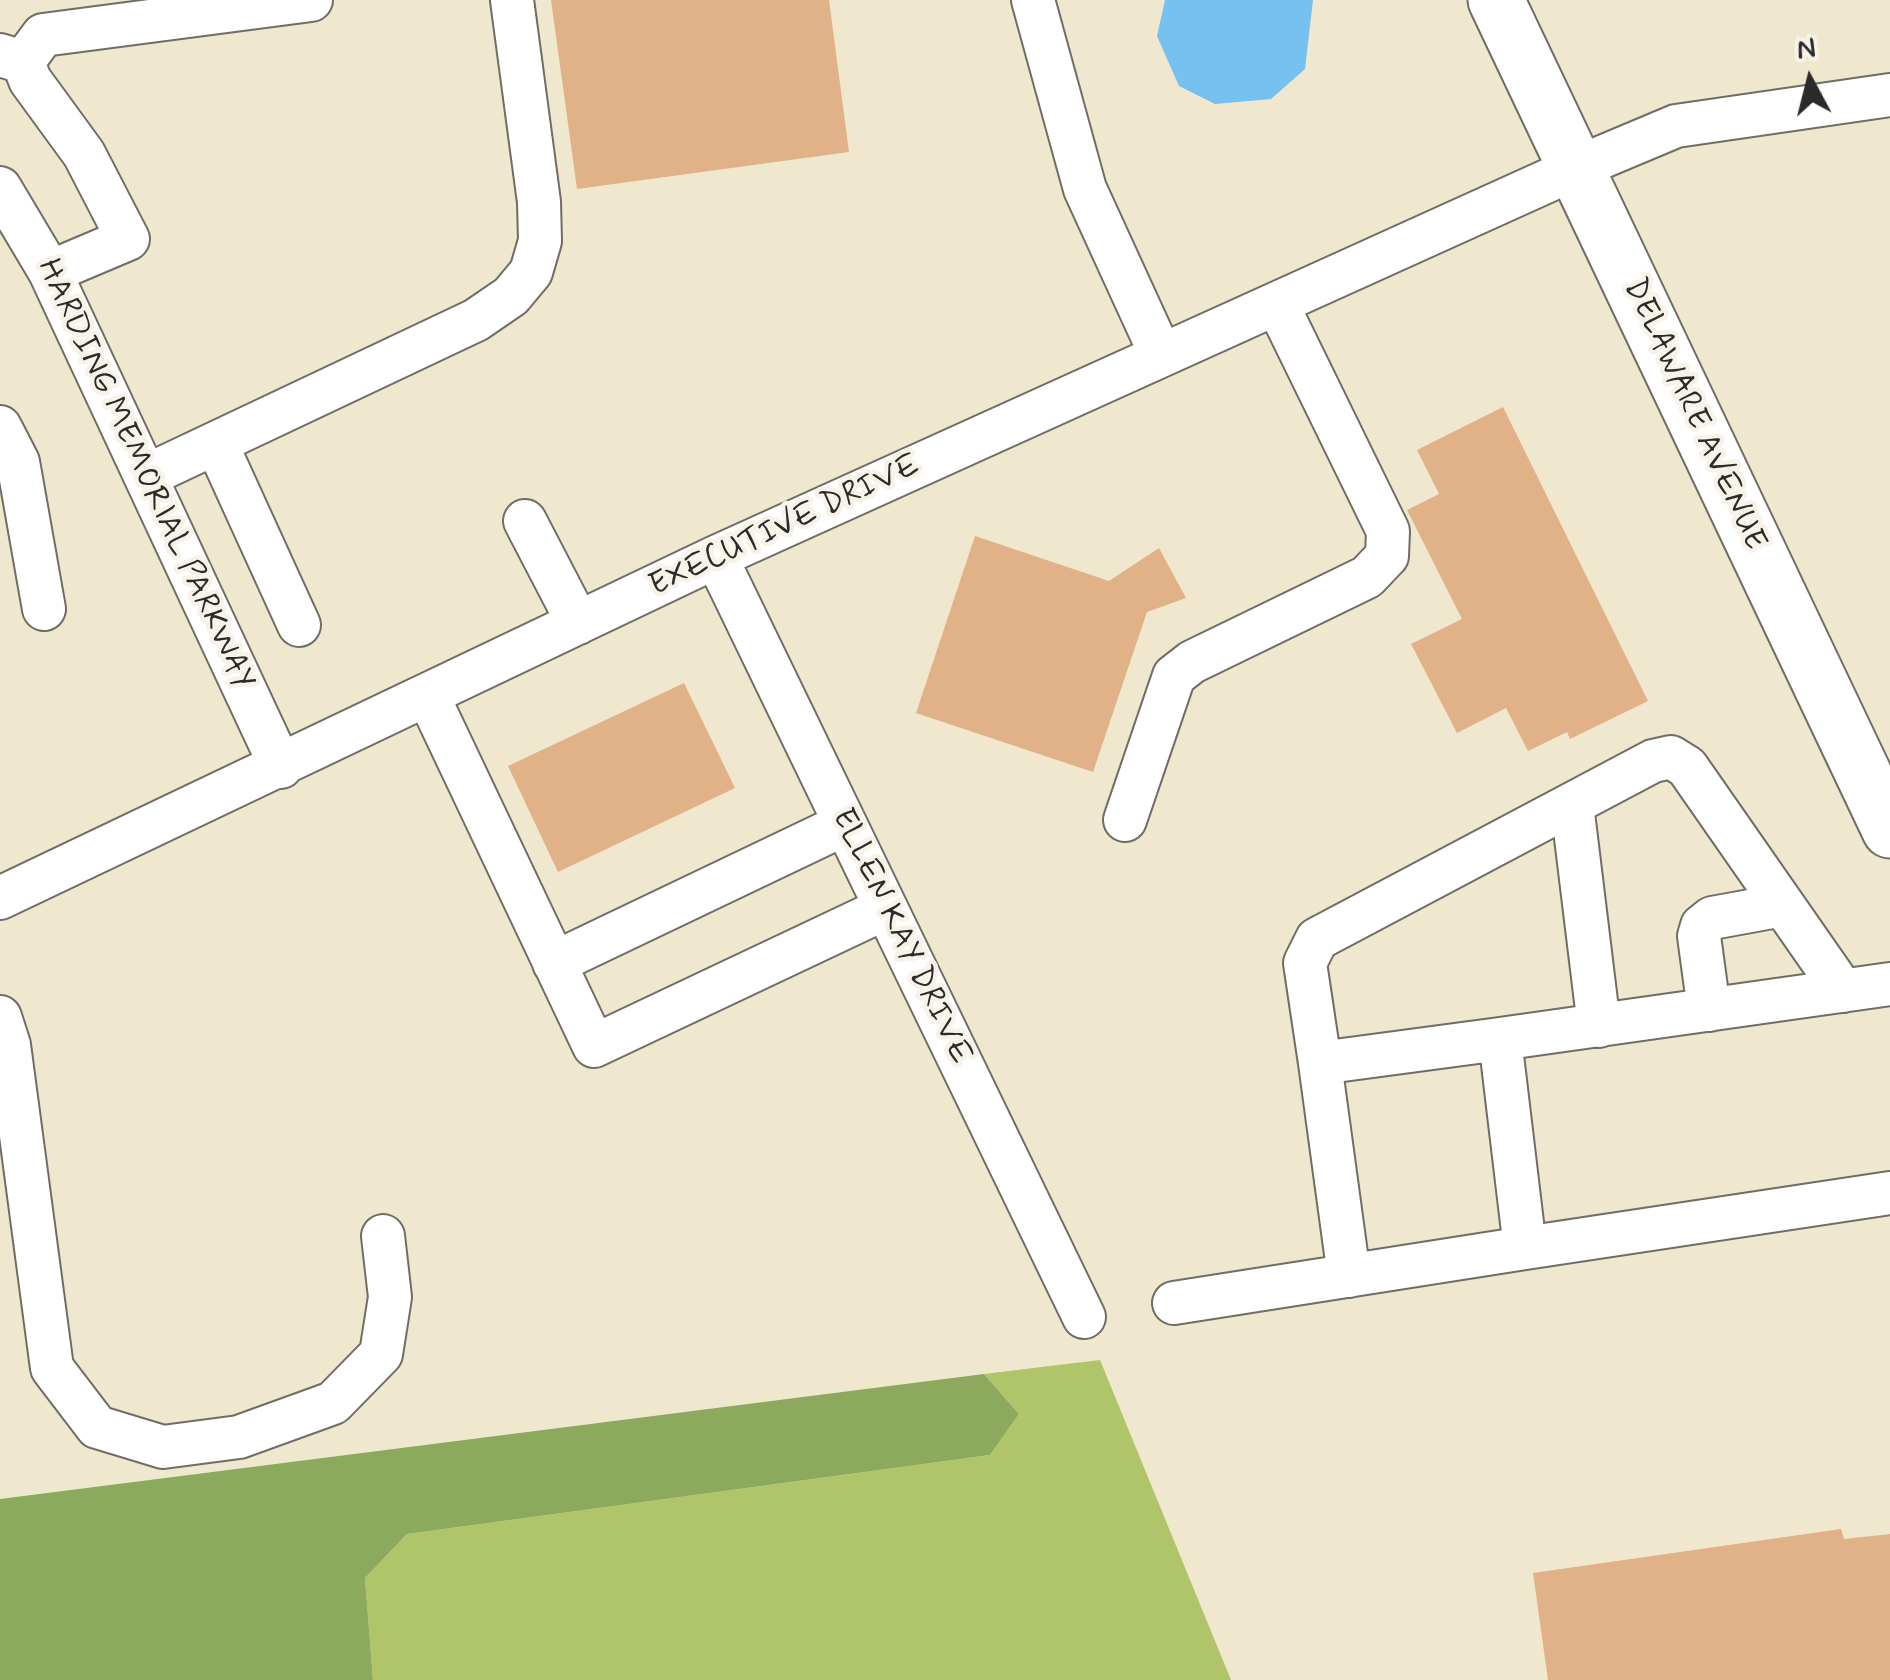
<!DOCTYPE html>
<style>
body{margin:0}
#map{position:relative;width:1890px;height:1680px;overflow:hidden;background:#efe7ce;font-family:Mynerve,sans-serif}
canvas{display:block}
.north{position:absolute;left:1760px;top:30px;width:100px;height:100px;-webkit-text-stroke:8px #f7f3e8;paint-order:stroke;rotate:353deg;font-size:28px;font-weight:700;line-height:40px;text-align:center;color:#2b2b2b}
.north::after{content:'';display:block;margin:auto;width:35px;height:45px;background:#2b2b2b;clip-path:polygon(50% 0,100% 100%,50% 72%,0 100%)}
</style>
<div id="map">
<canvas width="1890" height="1680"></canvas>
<div class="north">N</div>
</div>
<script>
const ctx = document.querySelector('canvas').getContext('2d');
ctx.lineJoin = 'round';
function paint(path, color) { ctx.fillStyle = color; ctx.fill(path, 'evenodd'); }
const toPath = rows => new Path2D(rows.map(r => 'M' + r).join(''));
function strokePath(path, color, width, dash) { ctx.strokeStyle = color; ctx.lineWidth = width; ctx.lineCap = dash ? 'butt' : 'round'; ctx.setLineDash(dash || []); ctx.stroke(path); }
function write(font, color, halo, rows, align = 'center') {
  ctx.font = font + ' Mynerve,sans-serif'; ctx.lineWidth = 9; ctx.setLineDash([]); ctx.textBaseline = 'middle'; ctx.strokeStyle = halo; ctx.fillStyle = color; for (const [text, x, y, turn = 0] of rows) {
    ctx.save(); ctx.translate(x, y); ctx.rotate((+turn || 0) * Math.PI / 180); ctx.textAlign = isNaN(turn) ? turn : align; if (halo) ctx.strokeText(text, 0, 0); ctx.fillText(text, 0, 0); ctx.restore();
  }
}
paint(toPath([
 [1100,1360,1231,1680,373,1680,365,1578,407,1534,990,1455,1019,1414,984,1374]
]), '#b0c56a');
paint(toPath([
 [984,1374,1019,1414,990,1455,407,1534,365,1578,373,1680,0,1680,0,1499]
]), '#8caa5e');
paint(toPath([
 [1165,0,1313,0,1305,69,1271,99,1215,104,1179,86,1157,36]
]), '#75c1ef');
paint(toPath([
 [551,0,829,0,849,152,577,189],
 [1503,407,1648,701,1570,739,1567,732,1528,751,1506,708,1457,733,1411,644,1462,619,1407,510,1439,494,1417,450],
 [975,536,1109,581,1159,548,1186,598,1147,612,1093,772,916,713],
 [684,683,735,788,558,872,508,766],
 [1841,1529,1844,1539,1890,1534,1890,1680,1548,1680,1533,1573]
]), '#e1b287');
const minor = toPath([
 [1033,0,1085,189,1161,355],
 [0,55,23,62,30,80,84,154,128,239,50,272],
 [23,62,43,35,311,0],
 [0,188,50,272,281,767],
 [0,427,18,462,44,609],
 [216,443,299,625],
 [146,476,476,320,511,296,531,272,540,241,539,202,512,0],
 [525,521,578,623],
 [716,557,1084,1317],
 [428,696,594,1046,886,908],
 [1572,805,1599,1026],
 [1125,820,1174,676,1192,662,1367,577,1387,556,1388,531,1277,304],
 [0,898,716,557,1576,168,1676,126,1890,95],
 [554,963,845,824],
 [1890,984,1500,1039,1525,1248,1890,1193],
 [1709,1010,1699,936,1702,926,1712,918,1783,905],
 [0,1017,9,1045,52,1368,97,1427,163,1447,239,1437,333,1403,381,1354,390,1297,383,1236],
 [1320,1063,1305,963,1317,939,1653,761,1671,757,1687,767,1843,991],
 [1349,1276,1320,1063,1500,1039],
 [1174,1303,1525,1248]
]);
const major = toPath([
 [1496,0,1890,830]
]);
strokePath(minor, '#706d64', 46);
strokePath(major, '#706d64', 59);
strokePath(minor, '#fff', 42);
strokePath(major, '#fff', 55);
write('32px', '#2b2b2b', '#f7f3e8', [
 ["DELAWARE AVENUE",1693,415,65],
 ["HARDING MEMORIAL PARKWAY",144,475,65],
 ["EXECUTIVE DRIVE",785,527,-25],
 ["ELLEN KAY DRIVE",900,937,64]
]);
</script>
